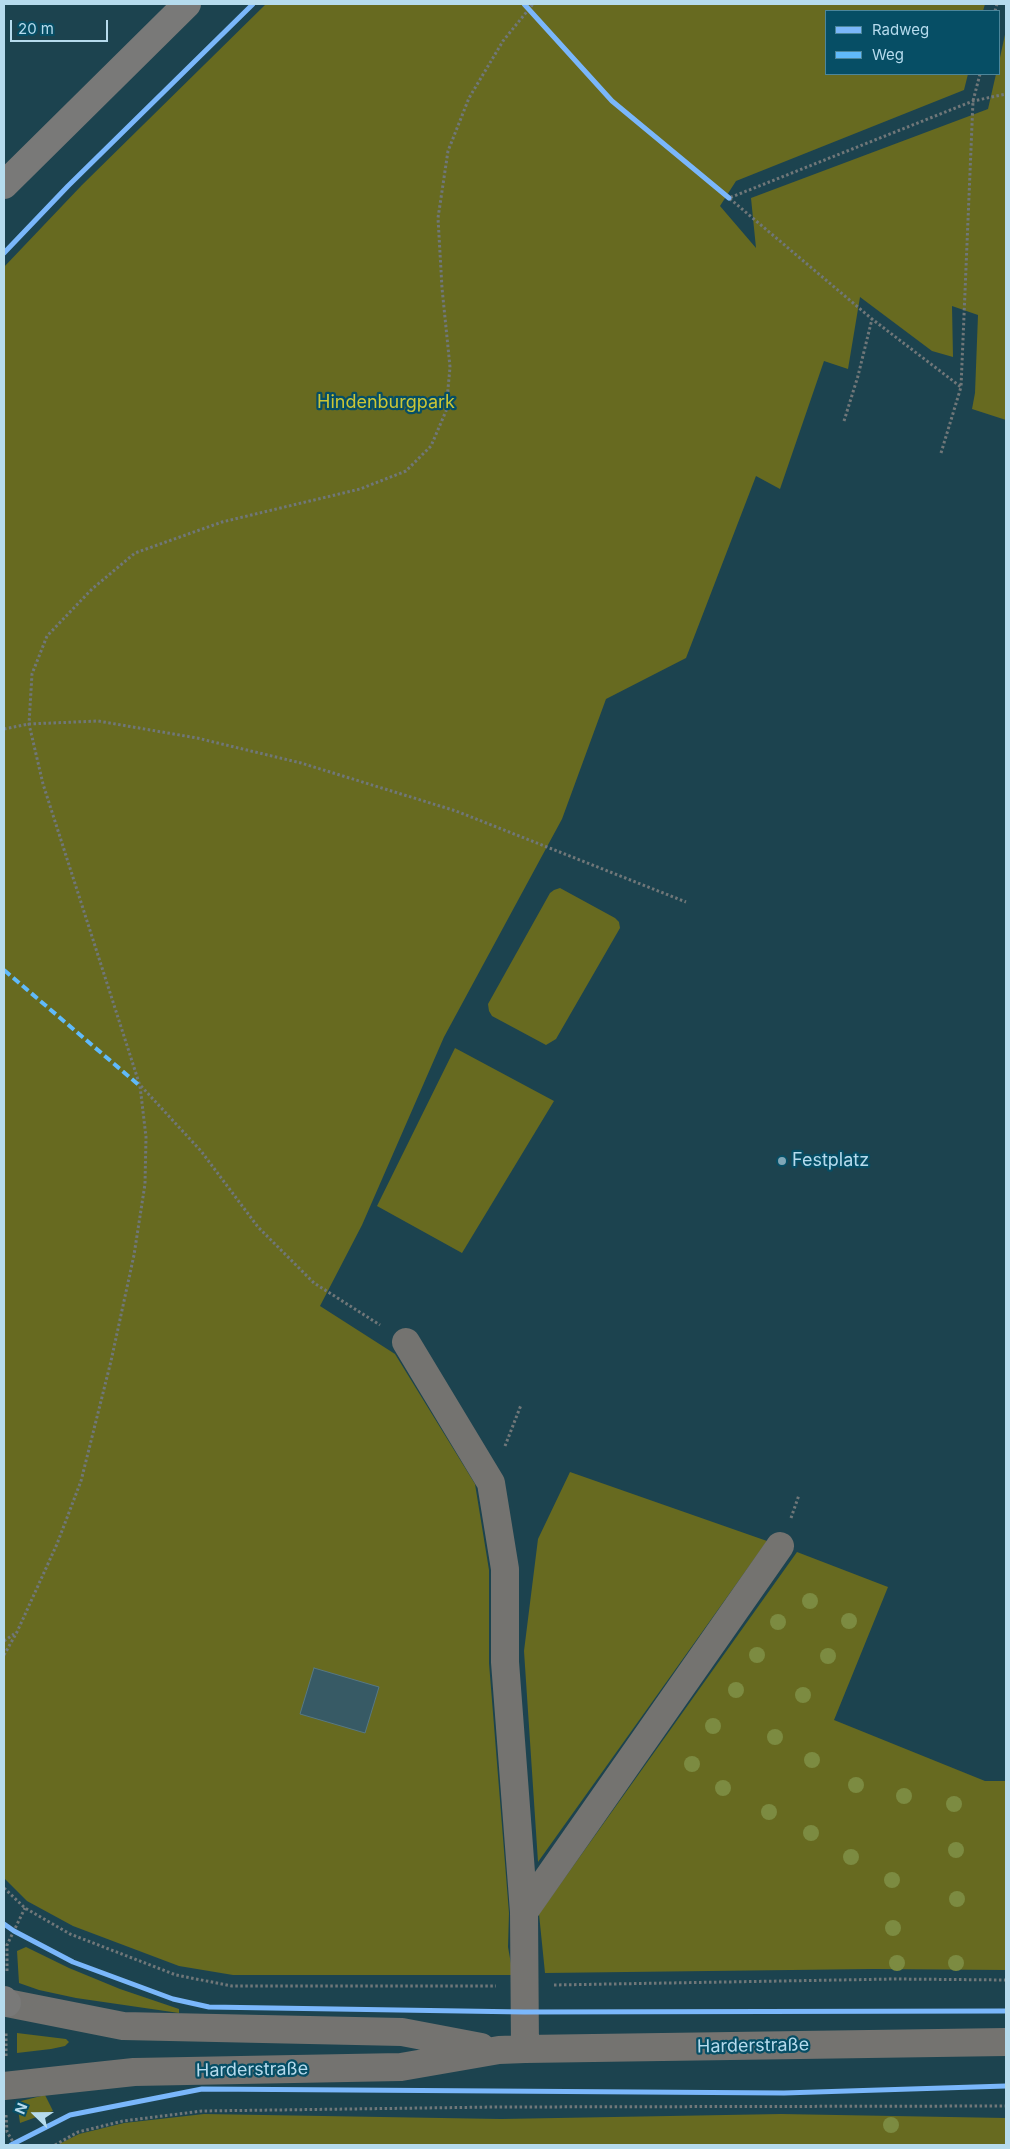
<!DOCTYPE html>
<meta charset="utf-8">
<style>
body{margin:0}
#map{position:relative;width:1010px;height:2149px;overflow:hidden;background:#1c434f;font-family:Inter,sans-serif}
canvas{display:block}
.frame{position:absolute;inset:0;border:5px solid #b6dbed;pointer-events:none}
.legend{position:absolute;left:825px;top:10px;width:175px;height:65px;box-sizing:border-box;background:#064e65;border:1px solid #4c869b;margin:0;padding:6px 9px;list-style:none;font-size:15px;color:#b6dbed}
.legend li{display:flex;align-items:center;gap:10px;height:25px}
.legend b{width:25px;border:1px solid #4c869b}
.north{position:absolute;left:10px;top:2089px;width:50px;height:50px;-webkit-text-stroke:4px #064e65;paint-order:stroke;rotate:292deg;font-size:14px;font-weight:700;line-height:20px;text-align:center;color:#b6dbed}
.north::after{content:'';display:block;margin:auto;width:18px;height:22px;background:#b6dbed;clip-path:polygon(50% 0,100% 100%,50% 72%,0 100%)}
.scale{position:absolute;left:10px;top:20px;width:98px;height:22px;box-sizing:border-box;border:2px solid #b6dbed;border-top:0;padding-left:6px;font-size:15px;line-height:18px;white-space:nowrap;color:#b6dbed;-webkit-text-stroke:4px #064e65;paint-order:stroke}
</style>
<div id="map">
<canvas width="1010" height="2149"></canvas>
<div class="frame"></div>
<ul class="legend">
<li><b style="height:6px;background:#7ab7fb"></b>Radweg</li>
<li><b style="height:6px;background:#60bafa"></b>Weg</li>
</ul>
<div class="north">N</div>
<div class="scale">20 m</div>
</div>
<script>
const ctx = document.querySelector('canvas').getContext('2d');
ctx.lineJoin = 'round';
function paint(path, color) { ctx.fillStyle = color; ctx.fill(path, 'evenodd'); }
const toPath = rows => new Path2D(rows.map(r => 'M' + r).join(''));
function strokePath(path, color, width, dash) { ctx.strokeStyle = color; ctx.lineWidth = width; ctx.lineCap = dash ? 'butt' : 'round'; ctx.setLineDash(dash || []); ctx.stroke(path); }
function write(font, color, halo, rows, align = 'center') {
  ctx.font = font + ' Inter,sans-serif'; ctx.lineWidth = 4.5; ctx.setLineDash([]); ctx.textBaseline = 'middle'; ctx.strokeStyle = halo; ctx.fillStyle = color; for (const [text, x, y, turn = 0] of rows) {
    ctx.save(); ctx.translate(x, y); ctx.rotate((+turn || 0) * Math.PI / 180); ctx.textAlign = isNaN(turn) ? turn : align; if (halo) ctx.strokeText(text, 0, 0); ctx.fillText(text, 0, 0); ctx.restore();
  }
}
paint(toPath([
 [266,4,985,4,983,11,826,11,826,74,968,74,964,90,736,181,720,206,756,248,751,198,988,109,996,74,999,74,999,62,1006,30,1006,420,972,409,975,393,978,315,952,306,953,357,932,351,860,297,848,369,824,361,780,489,756,476,686,658,606,699,562,819,444,1037,362,1225,320,1306,395,1354,475,1484,489,1570,489,1663,509,1913,508,1947,513,1975,233,1975,179,1966,73,1926,27,1901,4,1878,4,267,82,185],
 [560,888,615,918,619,922,620,928,556,1039,546,1045,492,1016,489,1011,488,1004,550,893,554,890],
 [455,1048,554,1101,462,1253,377,1206],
 [570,1472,767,1541,538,1862,524,1651,538,1539],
 [797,1552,888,1587,834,1720,985,1781,1006,1781,1006,1970,874,1969,545,1973,539,1914],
 [26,1947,69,1968,120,1989,179,2009,179,2013,76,1998,39,1990,19,1983,17,1951],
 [17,2033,66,2039,69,2042,65,2046,51,2049,17,2053],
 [45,2095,53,2111,20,2123,17,2102],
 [204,2114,501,2119,781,2114,1006,2118,1006,2145,57,2145,79,2134,124,2123]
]), '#676a20');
const building = toPath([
 [314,1668,379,1687,365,1733,300,1714,314,1668]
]);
paint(building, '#375a65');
strokePath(building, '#577883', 1);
strokePath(toPath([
 [995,11,997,4],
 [980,74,973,101,961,387,872,319,729,198,973,101,1006,94],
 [844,421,858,376,872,319],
 [941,453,961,387],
 [4,729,29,724,98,721,197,738,301,763,456,811,686,902],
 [141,1086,201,1151,258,1227,314,1283,380,1325],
 [505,1446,521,1405],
 [791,1518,799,1495],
 [4,1641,14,1634],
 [4,1655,17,1632,57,1544,81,1481,111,1361,134,1255,145,1184,146,1137,140,1086,43,784,29,724,32,674,47,636,92,589,135,553,222,522,360,489,406,471,431,446,446,411,450,367,442,288,438,218,448,151,469,98,503,41,533,4],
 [4,1888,25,1908,70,1934,176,1975,232,1986,496,1986],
 [7,1971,7,1945,25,1908],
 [554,1985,895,1979,1006,1980],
 [6,2056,6,2032],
 [6,2115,7,2132,15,2145],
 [55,2145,78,2132,123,2121,202,2111,496,2107,1006,2106]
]), '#707779', 3, [2.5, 2.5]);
strokePath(toPath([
 [406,1342,491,1483,505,1569,505,1662,524,1912,525,2049],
 [524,1912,780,1546],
 [7,2003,123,2026,402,2032,481,2047],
 [4,2086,134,2072,401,2067,499,2050,525,2049,1006,2042]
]), '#747370', 28);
strokePath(toPath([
 [4,185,187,4],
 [4,2000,7,2003]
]), '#797978', 28);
strokePath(toPath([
 [4,970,140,1086]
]), '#60bafa', 4, [8, 4]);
strokePath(toPath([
 [524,4,612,101,729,198],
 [4,253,68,186,253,4],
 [4,1924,14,1931,73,1962,173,1999,209,2007,524,2012,1006,2011],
 [11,2145,70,2115,202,2089,784,2093,1006,2086]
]), '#7ab7fb', 5);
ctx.fillStyle = '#7c8b41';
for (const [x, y] of [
 [810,1601],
 [849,1621],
 [778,1622],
 [757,1655],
 [828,1656],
 [736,1690],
 [803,1695],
 [713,1726],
 [775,1737],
 [812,1760],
 [692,1764],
 [856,1785],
 [723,1788],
 [904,1796],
 [954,1804],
 [769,1812],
 [811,1833],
 [956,1850],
 [851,1857],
 [892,1880],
 [957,1899],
 [893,1928],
 [897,1963],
 [956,1963],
 [891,2125]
]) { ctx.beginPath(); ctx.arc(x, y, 8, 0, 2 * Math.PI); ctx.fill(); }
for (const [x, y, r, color] of [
 [782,1161,5,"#80a6b6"]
]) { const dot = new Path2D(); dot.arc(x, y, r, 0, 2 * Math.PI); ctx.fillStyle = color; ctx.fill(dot); strokePath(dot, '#064e65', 2); }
write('18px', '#cbc636', '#064e65', [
 ["Hindenburgpark",386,403]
]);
write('18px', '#b6dbed', '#064e65', [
 ["Festplatz",792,1161]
], 'left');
write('18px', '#b6dbed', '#064e65', [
 ["Harderstraße",753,2046,-1],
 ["Harderstraße",252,2070,-1]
]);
</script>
